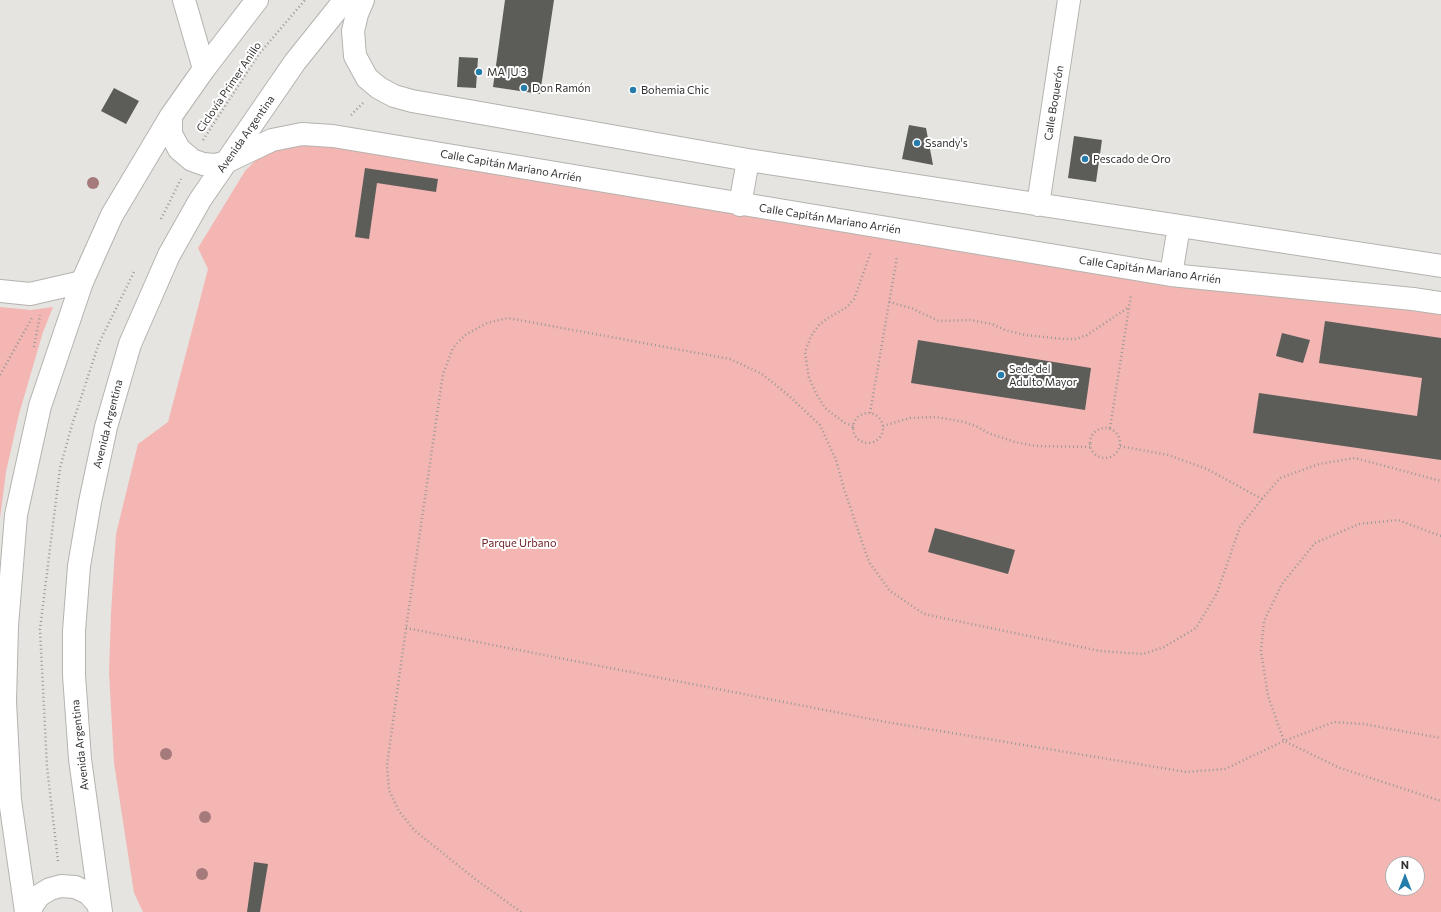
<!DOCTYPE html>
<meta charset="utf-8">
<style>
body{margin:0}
#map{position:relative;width:1441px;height:912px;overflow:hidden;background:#e6e4e0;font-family:Commissioner,sans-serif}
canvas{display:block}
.north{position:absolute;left:1385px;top:856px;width:40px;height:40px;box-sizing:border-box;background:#fff;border:1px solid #adadad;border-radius:50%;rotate:0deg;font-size:11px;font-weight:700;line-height:16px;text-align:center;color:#333231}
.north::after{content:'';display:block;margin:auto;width:14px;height:18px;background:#267dac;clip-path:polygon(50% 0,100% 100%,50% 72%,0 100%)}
</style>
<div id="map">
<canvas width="1441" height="912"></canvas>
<div class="north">N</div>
</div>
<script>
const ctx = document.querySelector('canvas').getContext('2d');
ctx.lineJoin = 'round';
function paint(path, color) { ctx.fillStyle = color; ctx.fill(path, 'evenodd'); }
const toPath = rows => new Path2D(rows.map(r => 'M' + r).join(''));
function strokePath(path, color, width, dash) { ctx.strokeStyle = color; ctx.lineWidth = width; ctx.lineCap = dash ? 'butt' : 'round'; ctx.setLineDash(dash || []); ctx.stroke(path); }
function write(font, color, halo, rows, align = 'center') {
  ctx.font = font + ' Commissioner,sans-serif'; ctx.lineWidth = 4; ctx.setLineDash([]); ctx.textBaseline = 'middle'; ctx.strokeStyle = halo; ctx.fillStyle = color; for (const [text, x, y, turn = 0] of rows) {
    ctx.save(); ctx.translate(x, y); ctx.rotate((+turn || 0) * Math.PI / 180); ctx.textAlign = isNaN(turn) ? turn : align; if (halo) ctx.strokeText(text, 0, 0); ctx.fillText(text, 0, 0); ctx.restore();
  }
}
paint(toPath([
 [296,137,1441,308,1441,912,143,912,134,893,114,763,109,672,111,613,116,534,138,444,168,422,208,269,198,248,245,171,266,150],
 [1393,864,1417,864,1417,888,1393,888],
 [0,307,31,310,53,307,43,332,19,414,6,472,0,518]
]), '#f3b6b3');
paint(toPath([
 [505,0,554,0,540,94,493,87],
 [459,57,478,58,476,88,457,87],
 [114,88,139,101,126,124,101,111],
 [909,125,926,128,933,165,902,159],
 [1074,136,1102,140,1096,182,1068,178],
 [365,168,438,179,436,192,377,183,369,239,355,237],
 [1325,321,1441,338,1441,460,1253,433,1259,393,1417,416,1422,378,1319,363],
 [1282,333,1310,340,1303,363,1276,356],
 [918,340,1091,368,1085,410,911,383],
 [935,528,1015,550,1008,574,928,552],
 [254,862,268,864,260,912,247,912]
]), '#5c5d59');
const minor = toPath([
 [184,0,204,69],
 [363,0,357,14,353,31,355,56,367,78,379,88,394,96,412,101,748,160,1441,266],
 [226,162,272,140,302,134,333,136,1171,275,1413,299,1441,303],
 [740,205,748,160],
 [1038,205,1069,0],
 [1171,275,1179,226],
 [0,291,30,294,82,282],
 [30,912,33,904,40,895,50,889,61,886,75,887,88,893,98,904,100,912]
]);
const major = toPath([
 [171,116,171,134,179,149,192,160,203,164,215,165,226,162],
 [26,912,10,800,5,701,7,626,16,515,40,406,82,282,112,215,171,116,204,69,257,0],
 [101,912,80,759,74,675,74,631,79,566,90,502,106,427,130,344,169,255,200,200,295,62,339,7,348,0]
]);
strokePath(minor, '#b5b3af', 24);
strokePath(major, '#b5b3af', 24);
strokePath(toPath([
 [351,115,363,103],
 [203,140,259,54,305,0],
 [161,219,181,179],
 [889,302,911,308,939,321,970,320,992,324,1005,330,1025,335,1064,339,1076,339,1087,335,1129,307],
 [34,347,40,315],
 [0,375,33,316],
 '853 428a15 15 0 1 1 30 0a15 15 0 1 1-30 0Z',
 [870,413,897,257],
 [853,426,845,423,825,408,817,395,809,378,805,352,811,336,819,325,828,318,847,307,854,299,871,252],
 [883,426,910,418,936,417,964,422,976,426,988,433,1015,442,1036,446,1091,447],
 [1110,428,1131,295],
 '1090 443a15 15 0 1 1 30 0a15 15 0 1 1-30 0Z',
 [1120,446,1168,455,1207,469,1262,499],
 [1441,536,1398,520,1359,524,1315,543,1282,584,1264,621,1261,651,1268,696,1284,741,1340,768,1441,801],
 [406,628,886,722,1186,772,1225,769,1284,741,1334,722,1363,724,1441,738],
 [58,861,47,767,40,629,60,468,72,425,99,343,134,272],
 [521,912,475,879,414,830,399,811,389,790,387,765,406,628,443,374,453,348,465,335,487,323,508,318,730,359,762,374,788,395,820,425,836,460,844,489,869,562,890,591,924,614,1100,651,1143,654,1164,647,1196,628,1217,593,1240,527,1262,499,1280,478,1319,464,1355,458,1441,481]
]), '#9a9996', 2.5, [1, 3]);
strokePath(minor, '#fff', 22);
strokePath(major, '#fff', 22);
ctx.fillStyle = '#a57a7a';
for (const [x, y] of [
 [93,183],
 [166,754],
 [205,817],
 [202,874]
]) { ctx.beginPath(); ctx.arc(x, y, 6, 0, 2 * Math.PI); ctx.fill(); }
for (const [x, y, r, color] of [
 [479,72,4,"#267dac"],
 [524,88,4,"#267dac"],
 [633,90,4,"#267dac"],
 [917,143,4,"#267dac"],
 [1085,159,4,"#267dac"],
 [1001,375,4,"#267dac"]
]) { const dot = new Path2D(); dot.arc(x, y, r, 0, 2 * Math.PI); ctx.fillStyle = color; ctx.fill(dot); strokePath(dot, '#fff', 1.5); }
write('11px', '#333231', '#fff', [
 ["MA JU 3",487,72],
 ["Don Ramón",532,88],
 ["Bohemia Chic",641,90],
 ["Ssandy's",925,143],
 ["Pescado de Oro",1093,159],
 ["Sede del",1009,369],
 ["Adulto Mayor",1009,382]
], 'left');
write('11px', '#333231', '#fff', [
 ["Ciclovía Primer Anillo",229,87,-56],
 ["Calle Boquerón",1054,103,-81],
 ["Avenida Argentina",246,134,-55],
 ["Calle Capitán Mariano Arrién",511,166,10],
 ["Calle Capitán Mariano Arrién",830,219,9],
 ["Calle Capitán Mariano Arrién",1150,270,8],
 ["Avenida Argentina",108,424,-76],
 ["Avenida Argentina",80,745,-96]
]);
write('11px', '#702327', '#fff', [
 ["Parque Urbano",519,543]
]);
</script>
